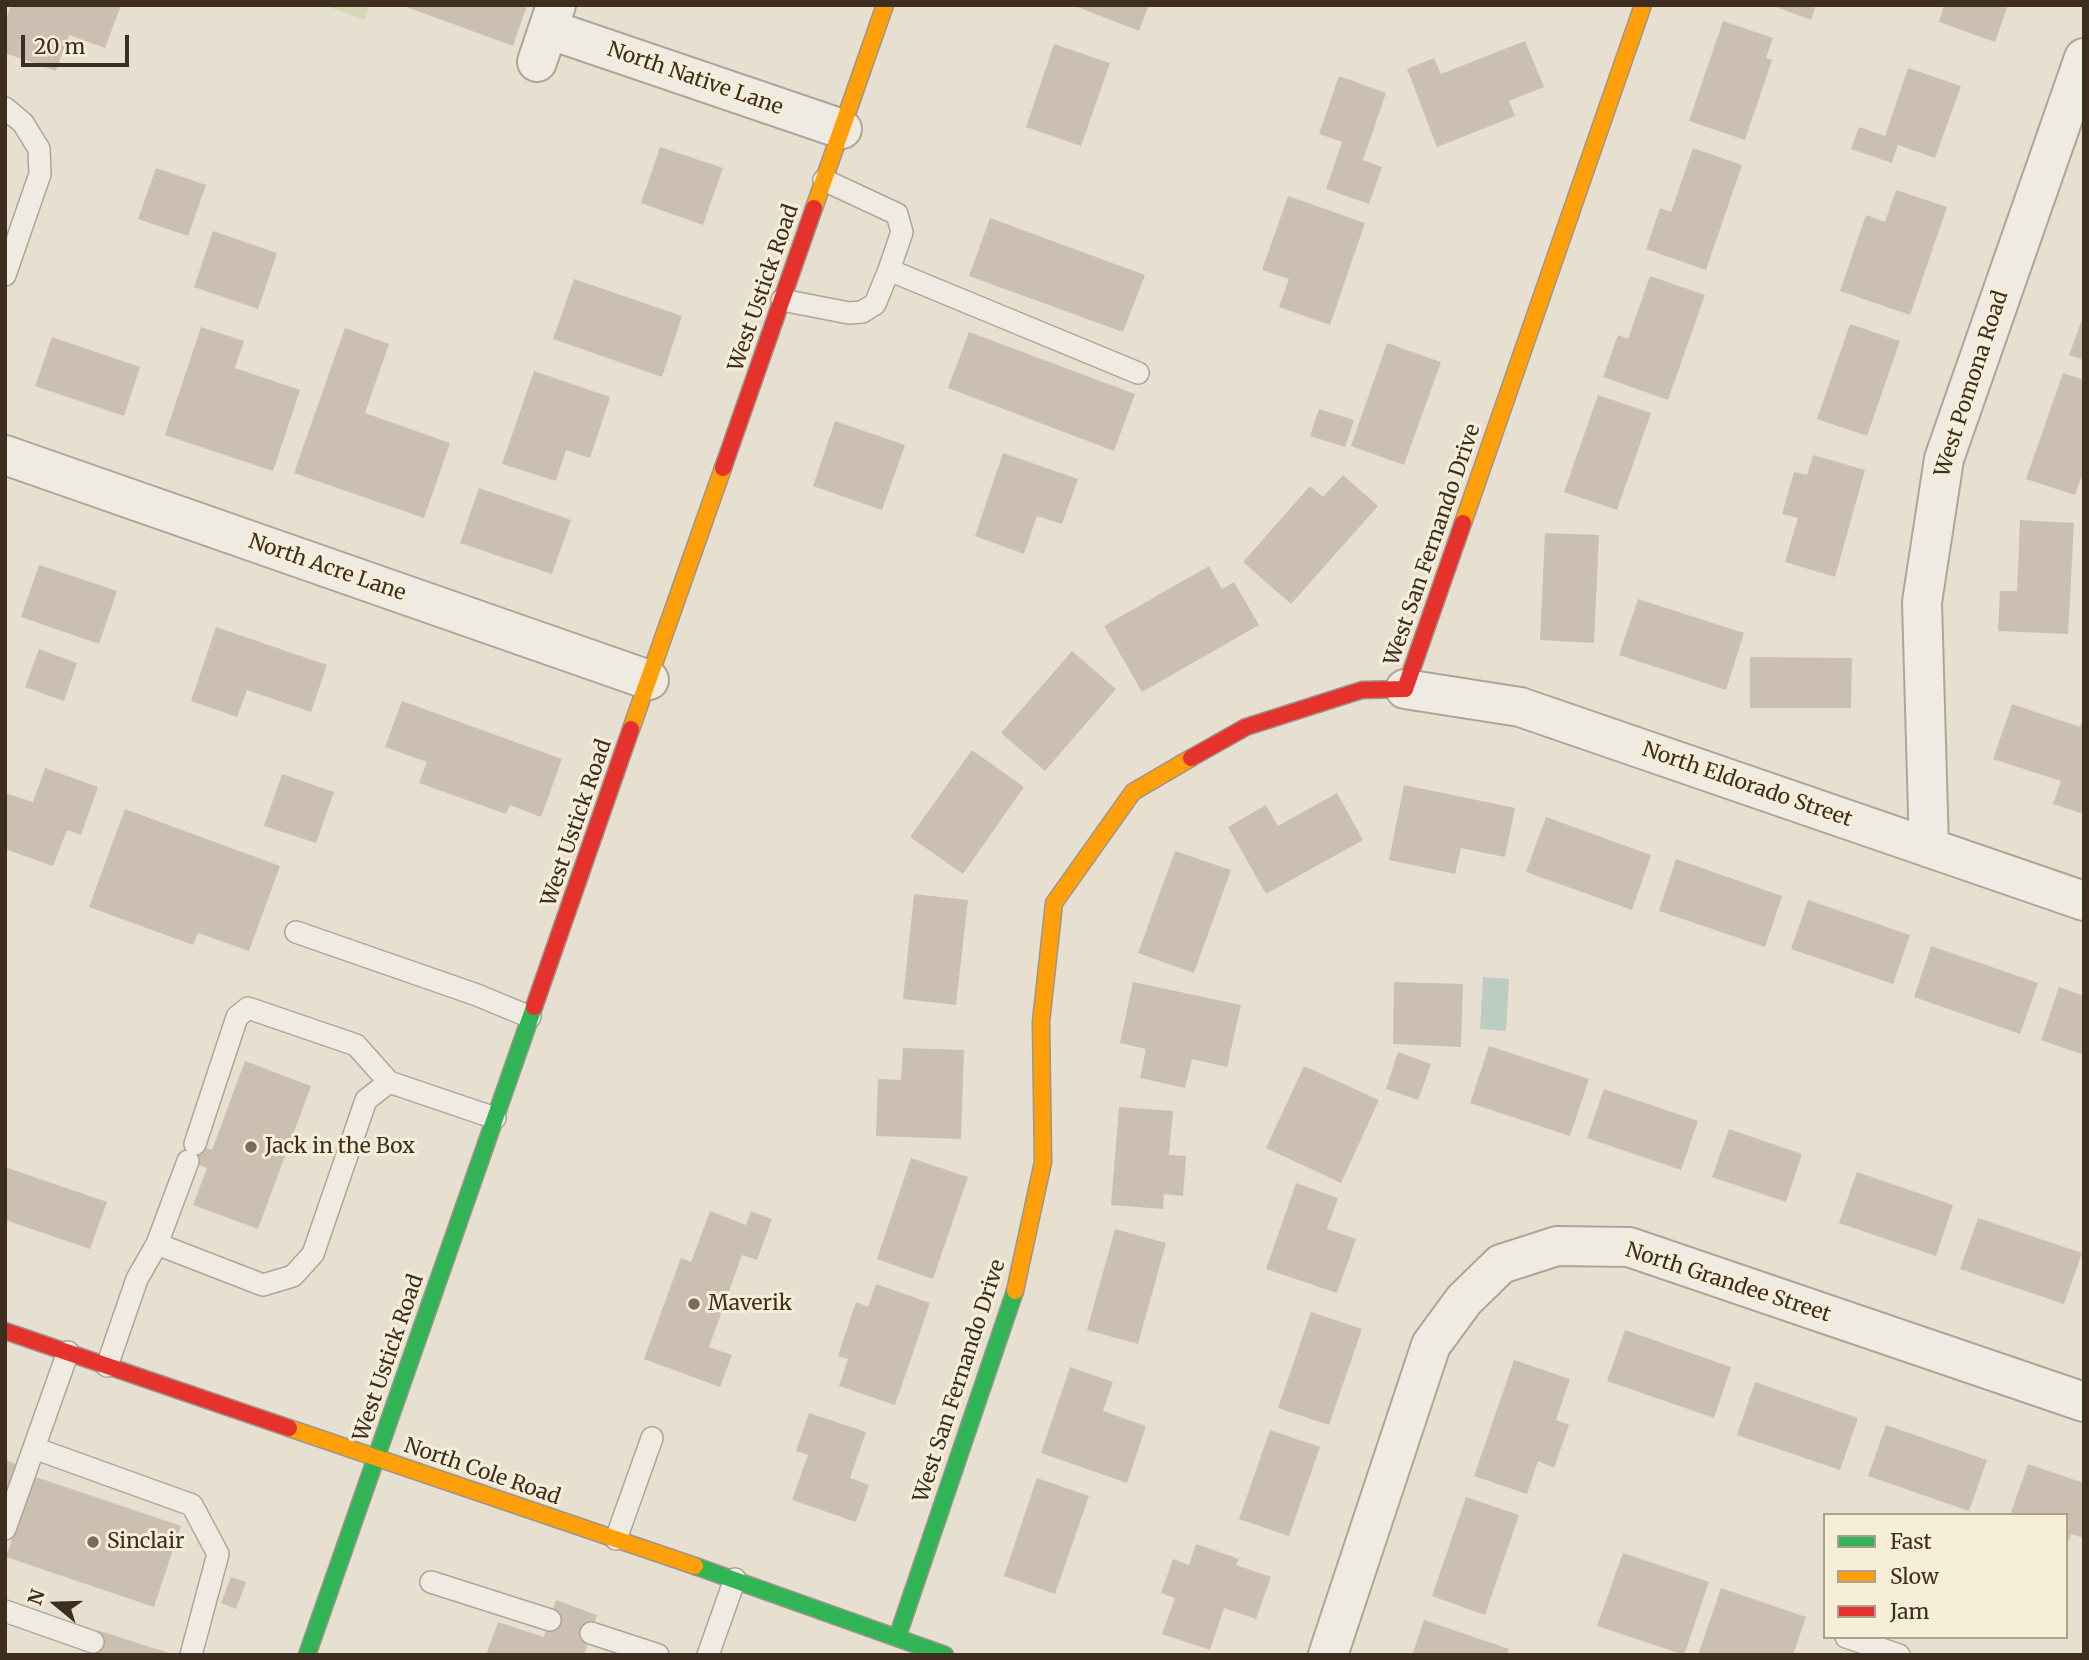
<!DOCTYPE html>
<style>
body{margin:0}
#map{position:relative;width:2089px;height:1660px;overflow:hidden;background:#e7e0d1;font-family:Merriweather,serif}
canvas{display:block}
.frame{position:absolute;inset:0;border:7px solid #3d2e20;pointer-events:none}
.legend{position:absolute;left:1823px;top:1513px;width:245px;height:126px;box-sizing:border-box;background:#f7eed8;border:2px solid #ada18e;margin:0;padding:9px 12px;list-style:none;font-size:21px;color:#3d2e20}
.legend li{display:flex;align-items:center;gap:14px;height:35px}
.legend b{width:35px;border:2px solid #ada18e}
.north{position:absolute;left:21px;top:1569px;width:70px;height:70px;-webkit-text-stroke:5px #f7eed8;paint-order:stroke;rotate:289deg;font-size:19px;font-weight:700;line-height:28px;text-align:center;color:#3d2e20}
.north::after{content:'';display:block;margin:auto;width:24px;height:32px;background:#3d2e20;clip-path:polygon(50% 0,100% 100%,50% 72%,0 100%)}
.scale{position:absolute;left:21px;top:35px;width:108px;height:32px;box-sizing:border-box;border:4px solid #3d2e20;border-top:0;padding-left:9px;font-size:21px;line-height:24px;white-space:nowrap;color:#3d2e20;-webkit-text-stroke:5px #f7eed8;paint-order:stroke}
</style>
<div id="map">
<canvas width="2089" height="1660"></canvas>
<div class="frame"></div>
<ul class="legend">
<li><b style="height:9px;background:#30b455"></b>Fast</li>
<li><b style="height:9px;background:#ff9f0a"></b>Slow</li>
<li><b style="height:9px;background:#e5322d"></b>Jam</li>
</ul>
<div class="north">N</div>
<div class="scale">20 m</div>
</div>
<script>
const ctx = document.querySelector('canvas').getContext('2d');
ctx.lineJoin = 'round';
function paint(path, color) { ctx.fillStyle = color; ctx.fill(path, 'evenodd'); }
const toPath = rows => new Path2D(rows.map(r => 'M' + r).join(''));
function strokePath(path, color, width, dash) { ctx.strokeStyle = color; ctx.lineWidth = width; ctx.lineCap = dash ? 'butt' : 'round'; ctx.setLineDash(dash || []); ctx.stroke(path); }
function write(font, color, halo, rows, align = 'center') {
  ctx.font = font + ' Merriweather,serif'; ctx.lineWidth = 6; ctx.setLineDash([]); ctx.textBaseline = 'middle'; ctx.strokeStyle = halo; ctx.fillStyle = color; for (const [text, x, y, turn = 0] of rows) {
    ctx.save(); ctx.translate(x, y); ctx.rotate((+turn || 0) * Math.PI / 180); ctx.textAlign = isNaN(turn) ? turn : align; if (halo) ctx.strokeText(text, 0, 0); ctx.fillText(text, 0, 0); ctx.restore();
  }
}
paint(toPath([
 [324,5,370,5,365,20]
]), '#d6d7b3');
paint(toPath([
 [1483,977,1509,979,1506,1031,1480,1029]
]), '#bcccc2');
paint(toPath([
 [11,5,121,5,105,48,69,35,56,71,5,53,5,22],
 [401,5,527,5,513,46],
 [1072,5,1149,5,1139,31],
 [1771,5,1816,5,1811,20],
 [1944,5,2008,5,1995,42,1939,22],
 [1723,21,1773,38,1766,58,1772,60,1745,140,1689,121],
 [1525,41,1544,87,1509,101,1515,116,1437,147,1407,69,1434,58,1441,74],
 [1054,44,1110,63,1081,146,1026,127],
 [1908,68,1961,86,1935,158,1898,145,1892,163,1851,149,1859,127,1885,136],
 [1339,76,1386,93,1363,160,1382,167,1369,204,1326,189,1342,142,1319,134],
 [660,147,723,168,703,225,641,203],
 [1693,148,1742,165,1706,270,1646,249,1660,208,1671,212],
 [156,168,206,185,188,236,138,219],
 [1896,190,1947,207,1910,315,1840,291,1866,215,1885,222],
 [1288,196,1365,223,1330,325,1279,307,1289,279,1262,270],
 [990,218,1145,275,1123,332,969,276],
 [213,231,277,253,258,309,194,287],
 [1650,276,1705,295,1668,400,1603,377,1618,335,1628,339],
 [574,279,682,316,662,377,553,339],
 [2084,314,2084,360,2069,355],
 [1850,324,1900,341,1867,436,1817,419],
 [201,327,244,341,235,368,300,390,273,471,165,435],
 [345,328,389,344,365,413,450,443,424,518,294,473],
 [969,332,1135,394,1114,451,948,388],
 [52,337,140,367,124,416,35,386],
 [1387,343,1441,362,1404,465,1351,446],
 [534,371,610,397,590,458,566,450,556,481,502,464],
 [2063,373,2084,380,2084,470,2075,495,2026,479],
 [1598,395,1651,413,1617,510,1564,492],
 [1319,409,1354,420,1345,447,1310,436],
 [835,421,905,445,882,510,813,486],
 [1003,453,1078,479,1062,524,1037,516,1024,554,975,536],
 [1813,455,1865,470,1835,577,1785,562,1798,518,1782,514,1794,472,1807,475],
 [1343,475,1378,506,1291,604,1243,562,1310,486,1323,497],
 [479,488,571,520,552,574,460,543],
 [2020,520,2074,523,2068,634,1998,631,2000,591,2017,591],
 [1545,533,1599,535,1594,643,1540,640],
 [39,565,117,591,99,644,21,617],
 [1209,566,1222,589,1234,582,1259,625,1142,692,1104,626],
 [1638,599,1744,633,1726,690,1619,655],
 [216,627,327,665,311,712,247,690,237,717,191,701],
 [39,649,77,663,64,701,25,687],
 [1072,651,1116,689,1045,771,1001,733],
 [1750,657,1852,658,1851,708,1750,708],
 [402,701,562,759,541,817,510,805,506,814,419,783,427,762,385,747],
 [2012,704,2080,727,2084,717,2084,814,2053,804,2061,781,1993,759],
 [972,750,1024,787,963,874,910,837],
 [45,768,98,787,81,835,67,830,53,866,5,849,5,793,33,802],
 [282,774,334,792,316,843,264,826],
 [1404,785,1515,808,1505,857,1461,848,1455,874,1389,860],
 [1337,793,1363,840,1266,894,1228,827,1266,805,1278,826],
 [125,809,280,866,249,951,198,933,193,945,89,907],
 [1546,817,1651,855,1632,910,1526,872],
 [1175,851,1231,870,1194,973,1138,953],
 [1676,859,1782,896,1765,947,1659,911],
 [914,894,968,900,956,1005,903,999],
 [1808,900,1910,935,1893,984,1791,949],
 [1931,946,2038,983,2020,1034,1914,997],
 [1133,982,1241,1005,1227,1067,1192,1059,1185,1088,1140,1078,1146,1049,1120,1043],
 [1394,982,1463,984,1461,1047,1393,1044],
 [2059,987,2084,996,2084,1055,2041,1040],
 [1489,1046,1589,1079,1570,1136,1470,1103],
 [903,1048,964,1050,961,1139,876,1136,878,1079,901,1080],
 [1398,1052,1431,1064,1418,1100,1386,1089],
 [245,1061,311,1086,258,1229,193,1205,207,1168,181,1157,187,1141,212,1150],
 [1304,1066,1379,1100,1341,1183,1266,1148],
 [1604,1089,1698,1121,1681,1170,1587,1138],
 [1119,1107,1173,1111,1169,1155,1186,1156,1183,1196,1164,1194,1163,1209,1111,1205],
 [1729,1129,1802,1154,1786,1202,1712,1177],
 [911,1158,968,1177,933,1279,877,1259],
 [5,1167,107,1202,90,1249,5,1220],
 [1857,1172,1953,1205,1936,1256,1839,1223],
 [1296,1183,1338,1198,1327,1229,1356,1239,1337,1293,1266,1269],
 [710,1211,746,1225,751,1211,772,1219,757,1260,742,1255,709,1347,732,1355,720,1387,644,1359,681,1258,691,1262],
 [1978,1218,2082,1253,2064,1304,1960,1269],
 [1115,1229,1166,1243,1138,1344,1087,1330],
 [876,1284,930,1303,895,1405,839,1386,848,1359,838,1356,856,1302,868,1307],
 [1311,1312,1362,1329,1329,1425,1278,1408],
 [1625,1330,1731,1367,1714,1418,1607,1381],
 [1514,1360,1570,1379,1556,1420,1569,1425,1554,1468,1538,1461,1527,1494,1474,1476],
 [1070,1367,1113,1382,1103,1411,1146,1426,1127,1483,1041,1453],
 [1755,1382,1858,1418,1840,1470,1737,1435],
 [809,1413,866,1432,850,1478,869,1485,856,1522,792,1500,808,1455,796,1451],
 [1886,1425,1987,1460,1969,1511,1868,1476],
 [1270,1430,1320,1447,1289,1536,1239,1519],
 [5,1460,16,1464,6,1493,5,1493],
 [2028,1464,2084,1483,2084,1538,2071,1534,2066,1547,2066,1515,2010,1515],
 [33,1476,181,1526,154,1607,6,1557],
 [1037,1478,1089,1496,1055,1594,1004,1576],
 [1466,1497,1519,1515,1485,1615,1432,1596],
 [1196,1544,1239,1559,1236,1565,1271,1577,1256,1619,1224,1608,1210,1650,1162,1634,1175,1598,1161,1593,1173,1559,1189,1565],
 [1623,1553,1709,1582,1684,1655,1597,1626],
 [231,1577,246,1582,236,1609,221,1603],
 [1721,1588,1806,1617,1793,1655,1698,1655],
 [556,1600,597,1615,584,1655,486,1655,498,1622,544,1637],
 [1424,1620,1509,1649,1507,1655,1412,1655],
 [97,1630,172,1654,172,1655,89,1655]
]), '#cbbfb2');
const lane = toPath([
 [5,108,23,123,39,149,40,174,5,275],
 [824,180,897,214,902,232,889,270,1138,373],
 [782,300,849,313,862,312,875,304,889,270],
 [296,932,477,995,530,1017],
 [195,1144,237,1017,248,1008,356,1045,389,1082],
 [157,1244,188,1161],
 [107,1366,137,1279,157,1244,263,1285,293,1276,313,1254,366,1100,389,1082,495,1118],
 [34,1448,192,1505,218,1554,191,1655],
 [5,1529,68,1352],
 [616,1539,652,1438],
 [431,1582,550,1620],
 [5,1611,93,1642],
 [591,1633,658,1655],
 [1846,1637,1899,1655],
 [708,1655,735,1579]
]);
const street = toPath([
 [548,29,842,129],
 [537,62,556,5],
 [5,455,649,680],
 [1405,689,1520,707,2084,901],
 [1929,848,1922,602,1944,459,2084,58],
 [1328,1655,1431,1345,1464,1300,1501,1264,1557,1246,1629,1247,2084,1402]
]);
const fast = toPath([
 [695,1566,945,1655],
 [897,1638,1015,1291],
 [307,1655,534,1007]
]);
const slow = toPath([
 [814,208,885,5],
 [1463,523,1643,5],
 [631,729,723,468],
 [1015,1291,1043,1162,1041,1022,1054,903,1133,792,1191,758],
 [289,1428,695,1566]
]);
const jam = toPath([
 [723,468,814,208],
 [1191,758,1246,727,1362,690,1405,689,1463,523],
 [534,1007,631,729],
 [5,1331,289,1428]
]);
strokePath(lane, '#ada599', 24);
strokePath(street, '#ada599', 42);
strokePath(fast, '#9c958a', 19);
strokePath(slow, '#9c958a', 19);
strokePath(jam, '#9c958a', 19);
strokePath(lane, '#efebe3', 21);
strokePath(street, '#efebe3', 38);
strokePath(fast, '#30b455', 16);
strokePath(slow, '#ff9f0a', 16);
strokePath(jam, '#e5322d', 16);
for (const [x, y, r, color] of [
 [251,1147,7,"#786c5e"],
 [694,1304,7,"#786c5e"],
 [93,1542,7,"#786c5e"]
]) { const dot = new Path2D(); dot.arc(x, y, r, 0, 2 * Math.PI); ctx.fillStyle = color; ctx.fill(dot); strokePath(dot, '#f7eed8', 2.5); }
write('21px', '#3d2e20', '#f7eed8', [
 ["North Native Lane",695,79,19],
 ["West Ustick Road",764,288,-71],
 ["West Pomona Road",1972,384,-72],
 ["West San Fernando Drive",1433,545,-71],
 ["North Acre Lane",327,568,19],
 ["North Eldorado Street",1747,785,19],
 ["West Ustick Road",577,823,-71],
 ["North Grandee Street",1728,1283,18],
 ["West Ustick Road",389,1358,-71],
 ["West San Fernando Drive",960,1381,-72],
 ["North Cole Road",482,1472,19]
]);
write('21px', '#3d2e20', '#f7eed8', [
 ["Jack in the Box",265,1147],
 ["Maverik",708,1304],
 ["Sinclair",107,1542]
], 'left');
</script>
